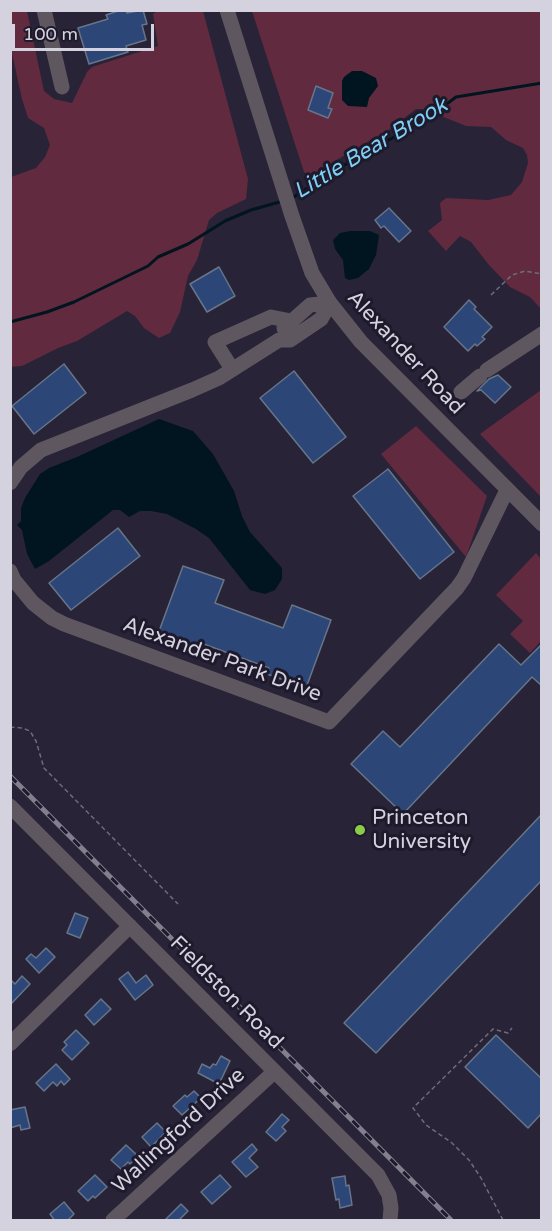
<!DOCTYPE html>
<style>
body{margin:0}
#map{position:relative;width:552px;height:1231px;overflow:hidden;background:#282337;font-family:"Varela Round",sans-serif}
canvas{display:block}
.frame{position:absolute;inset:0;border:12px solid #d4d2df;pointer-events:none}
.scale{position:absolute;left:12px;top:24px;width:142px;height:27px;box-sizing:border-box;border:3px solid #d4d2df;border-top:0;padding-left:8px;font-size:18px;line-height:21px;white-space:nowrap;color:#d4d2df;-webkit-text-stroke:4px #1e1a2c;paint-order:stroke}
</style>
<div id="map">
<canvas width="552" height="1231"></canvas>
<div class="frame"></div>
<div class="scale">100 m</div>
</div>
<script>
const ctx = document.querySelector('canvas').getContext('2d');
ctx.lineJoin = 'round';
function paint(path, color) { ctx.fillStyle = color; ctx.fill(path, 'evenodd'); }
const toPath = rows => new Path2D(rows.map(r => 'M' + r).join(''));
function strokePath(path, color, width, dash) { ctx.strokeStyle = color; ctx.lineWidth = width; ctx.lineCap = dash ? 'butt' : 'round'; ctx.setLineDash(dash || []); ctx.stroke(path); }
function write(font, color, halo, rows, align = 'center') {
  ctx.font = font + ' "Varela Round",sans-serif'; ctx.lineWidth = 6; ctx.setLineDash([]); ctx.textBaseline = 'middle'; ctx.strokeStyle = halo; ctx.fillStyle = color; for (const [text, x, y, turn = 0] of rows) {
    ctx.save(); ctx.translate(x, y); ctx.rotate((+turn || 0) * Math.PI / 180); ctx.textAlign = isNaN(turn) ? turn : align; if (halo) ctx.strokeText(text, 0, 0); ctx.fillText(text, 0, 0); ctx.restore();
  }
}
paint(toPath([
 [11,10,27,11,44,91,54,99,72,103,87,72,92,67,158,46,153,14,157,11,203,11,248,179,246,199,217,213,209,220,197,260,188,276,180,312,170,333,159,338,144,328,135,316,127,311,77,341,58,348,22,366,11,367,11,177,36,168,45,157,50,145,44,128,28,118,22,99,11,49],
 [252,11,541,11,541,309,530,297,510,287,489,265,471,242,460,236,446,251,428,231,442,220,440,203,446,198,488,200,511,195,522,182,528,163,527,155,523,148,506,140,491,127,466,126,424,109,416,109,390,129,309,176,304,172],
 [541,390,541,497,480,434],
 [416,426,487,496,466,557,381,454],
 [536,553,541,559,541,641,530,653,510,634,523,621,496,595]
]), '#622a3f');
paint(toPath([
 [352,71,362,71,376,78,378,86,369,98,367,107,348,106,342,100,342,81,344,77],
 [350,231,370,231,379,235,376,255,369,269,358,278,349,280,345,278,343,260,335,249,333,240,340,233],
 [159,419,193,431,213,454,234,491,242,516,250,532,282,568,282,579,275,590,265,594,250,590,209,538,196,529,167,514,151,511,140,511,129,517,120,510,113,510,49,561,35,569,27,554,22,530,17,525,21,521,21,508,25,498,40,474,49,468,77,457]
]), '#00151f');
strokePath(toPath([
 [292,198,351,161,428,118,456,97,542,83],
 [10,322,47,312,74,302,148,266,158,257,188,244,225,221,251,210,283,201]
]), '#00151f', 3);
const building = toPath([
 [121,10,126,10,127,13,143,10,147,24,142,25,146,40,126,46,128,52,89,64,78,28,108,19,106,15,121,10],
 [316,86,333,93,328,108,332,109,328,118,308,110,316,86],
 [389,208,411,231,399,242,384,226,381,228,375,220,389,208],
 [219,267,235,296,207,312,190,284,219,267],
 [469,300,476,307,474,309,492,327,482,337,485,339,477,346,475,344,468,351,444,327,469,300],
 [64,364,86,393,34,434,12,406,64,364],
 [294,371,346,437,313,463,260,398,294,371],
 [498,375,511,387,495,403,481,390,477,391,489,379,498,375],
 [388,469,454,552,420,579,353,496,388,469],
 [118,528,140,556,71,610,49,583,118,528],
 [183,566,224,580,215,603,283,628,292,605,331,620,306,688,267,674,269,668,201,643,198,649,158,634,183,566],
 [499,644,521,665,542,644,542,686,532,677,403,814,351,764,383,731,400,747,499,644],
 [542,814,542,880,376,1053,344,1023,542,814],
 [75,913,88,918,80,938,67,933,75,913],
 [46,948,55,957,39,973,26,959,31,954,36,958,46,948],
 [128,972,136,983,146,975,153,985,135,1000,119,979,128,972],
 [22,976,30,984,10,1005,10,979,15,984,22,976],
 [101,999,111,1009,94,1025,85,1015,101,999],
 [76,1030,89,1043,72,1060,62,1050,67,1045,64,1042,76,1030],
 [496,1035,542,1079,542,1113,528,1128,465,1067,496,1035],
 [221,1056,230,1061,219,1084,198,1073,202,1064,210,1068,213,1064,216,1065,221,1056],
 [56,1064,70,1079,64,1085,61,1081,57,1086,53,1082,44,1091,36,1083,56,1064],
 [194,1091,201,1098,182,1115,173,1106,185,1095,187,1097,194,1091],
 [25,1107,30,1128,21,1130,20,1125,10,1128,10,1110,25,1107],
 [282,1114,289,1120,282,1127,286,1131,276,1141,266,1132,282,1114],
 [157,1123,166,1132,151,1147,142,1137,157,1123],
 [252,1144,257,1150,249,1158,258,1167,246,1177,232,1162,252,1144],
 [126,1145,138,1156,130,1164,128,1162,121,1169,111,1160,126,1145],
 [95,1175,107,1187,95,1198,93,1196,88,1201,78,1191,95,1175],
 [220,1175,231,1187,212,1204,201,1192,220,1175],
 [345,1176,346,1186,349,1185,352,1205,340,1208,339,1199,336,1200,332,1178,345,1176],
 [64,1202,74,1214,67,1221,55,1221,50,1214,64,1202],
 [181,1204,188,1211,178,1221,164,1221,181,1204]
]);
paint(building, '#2b4677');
strokePath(building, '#687589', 1.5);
strokePath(toPath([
 [491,295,512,275,525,271,542,274],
 [10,727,22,728,30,731,36,741,44,768,178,904],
 [503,1220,481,1178,469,1160,452,1143,426,1125,413,1108,493,1029,508,1033,512,1028]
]), '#6f6b7c', 1.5, [4.5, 3]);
strokePath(toPath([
 [44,10,62,87],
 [227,10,292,216,312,273,330,303,361,342,542,524],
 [284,328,310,305,330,303],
 [232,369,215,342,271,317,291,321],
 [487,370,542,334],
 [461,392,480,376],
 [10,483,21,467,41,450,192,390,219,378,279,340,290,340,321,319,330,303],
 [10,571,14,580,33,603,52,618,64,624,329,722,457,588,464,578,507,490],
 [10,806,378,1175,389,1195,391,1208,390,1220],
 [10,1044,130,926],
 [113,1220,274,1072]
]), '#5f575f', 15);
const rail = toPath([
 [10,776,451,1220]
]);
strokePath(rail, '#827f8f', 5);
strokePath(rail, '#1e1a2c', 3, [9]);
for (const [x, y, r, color] of [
 [360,830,6,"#8ace47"]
]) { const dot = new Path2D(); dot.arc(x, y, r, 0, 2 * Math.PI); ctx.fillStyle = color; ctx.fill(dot); strokePath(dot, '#1e1a2c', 2); }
write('21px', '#d4d2df', '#1e1a2c', [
 ["Alexander Road",405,353,47],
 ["Alexander Park Drive",222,660,20],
 ["Fieldston Road",226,993,45],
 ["Wallingford Drive",179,1131,-43]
]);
write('21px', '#d4d2df', '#1e1a2c', [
 ["Princeton",372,818],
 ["University",372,842]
], 'left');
write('italic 22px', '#7ecff5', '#1e1a2c', [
 ["Little Bear Brook",371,149,-31]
]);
</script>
